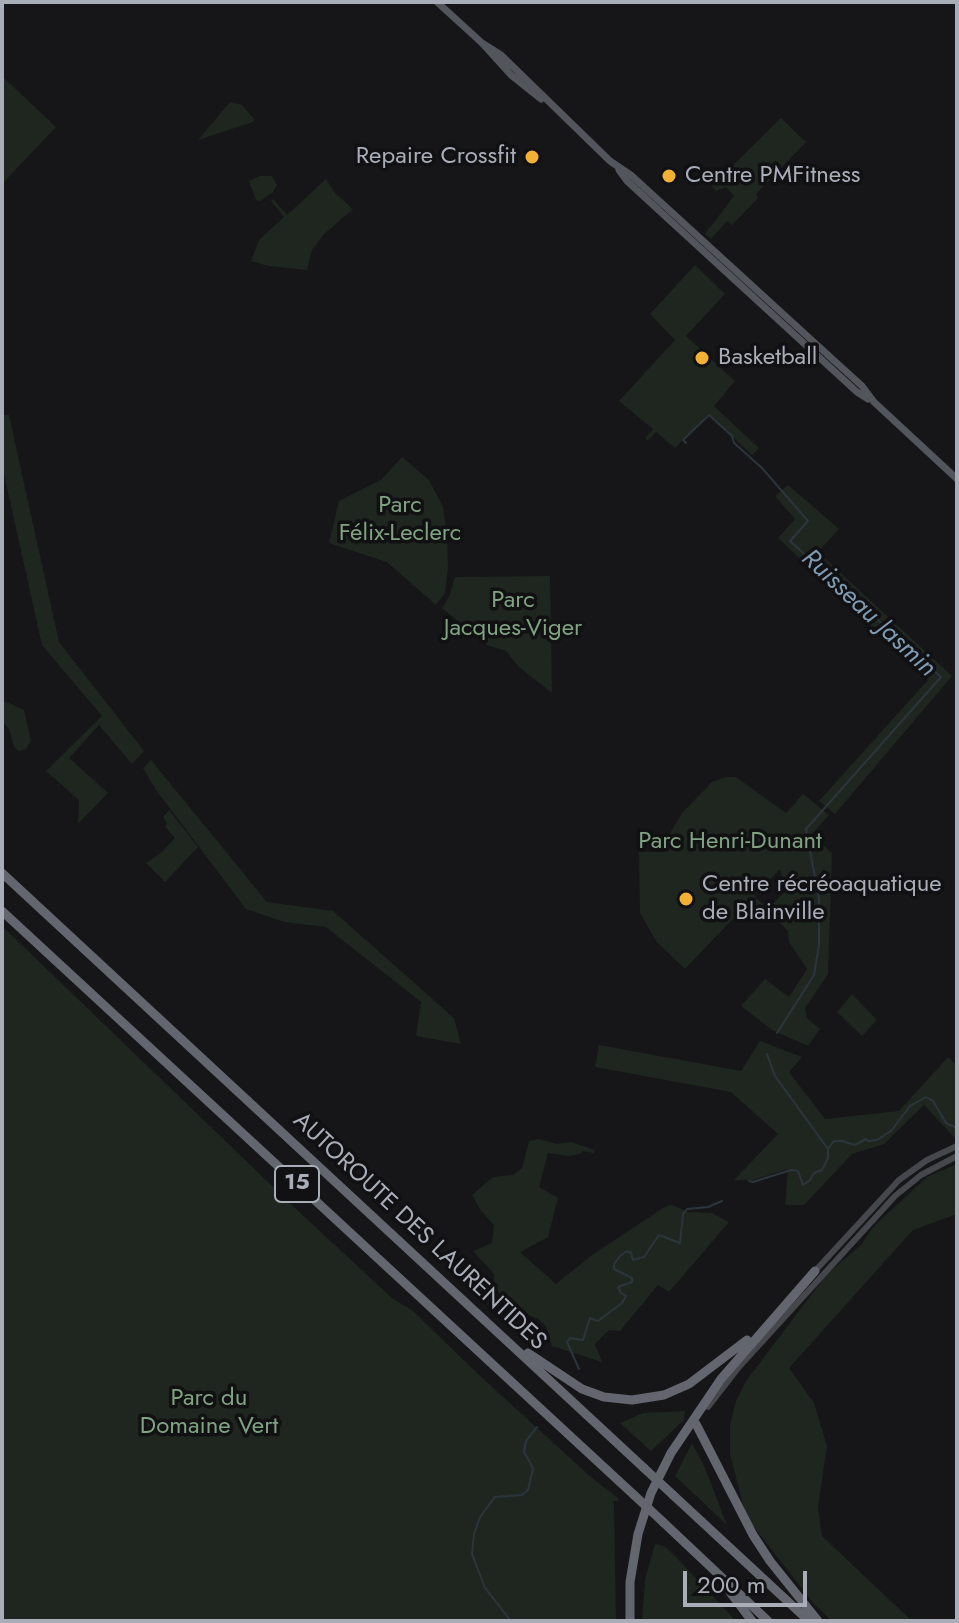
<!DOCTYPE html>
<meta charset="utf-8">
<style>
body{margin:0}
#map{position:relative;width:959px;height:1623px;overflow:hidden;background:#161618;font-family:Jost,sans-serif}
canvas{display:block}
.frame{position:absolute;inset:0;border:4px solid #a8adb8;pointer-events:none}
.scale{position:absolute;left:683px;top:1571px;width:124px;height:36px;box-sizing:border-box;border:4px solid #a8adb8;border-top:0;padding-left:10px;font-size:24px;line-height:28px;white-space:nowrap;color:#a8adb8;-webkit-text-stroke:6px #111113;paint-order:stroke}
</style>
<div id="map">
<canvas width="959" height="1623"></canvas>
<div class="frame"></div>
<div class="scale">200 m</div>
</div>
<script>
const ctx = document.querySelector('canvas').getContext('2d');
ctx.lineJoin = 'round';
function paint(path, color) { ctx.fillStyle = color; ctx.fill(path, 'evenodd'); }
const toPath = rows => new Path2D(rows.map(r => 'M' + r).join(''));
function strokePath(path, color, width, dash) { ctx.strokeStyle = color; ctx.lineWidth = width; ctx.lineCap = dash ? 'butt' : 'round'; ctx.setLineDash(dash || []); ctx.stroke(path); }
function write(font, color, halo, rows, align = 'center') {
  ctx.font = font + ' Jost,sans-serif'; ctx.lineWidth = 7; ctx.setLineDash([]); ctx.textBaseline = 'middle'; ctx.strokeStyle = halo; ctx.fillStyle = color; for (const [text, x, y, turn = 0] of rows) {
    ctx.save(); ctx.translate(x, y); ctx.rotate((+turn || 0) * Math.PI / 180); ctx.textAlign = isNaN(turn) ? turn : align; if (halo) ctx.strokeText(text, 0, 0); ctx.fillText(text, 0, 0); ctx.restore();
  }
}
paint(toPath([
 [2,76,56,127,2,184],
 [230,102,242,105,254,119,253,122,198,140],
 [781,118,806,142,756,194,758,198,732,225,727,221,711,239,705,234,734,196,726,187,716,191,712,186],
 [260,176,272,176,277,185,273,192,260,201,256,200,249,181],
 [326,179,335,193,353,209,323,235,312,250,307,270,268,266,251,261,259,240,284,217,271,201,273,199,287,215],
 [695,265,725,294,686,336,735,381,714,406,759,448,752,455,708,414,675,448,656,432,648,441,645,438,653,429,619,401,675,340,650,314],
 [2,415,9,415,59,642,144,751,132,764,99,725,69,758,108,793,78,824,79,800,46,771,102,716,42,645,2,465],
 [402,457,429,480,443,507,447,534,448,566,445,593,436,605,387,562,329,543,339,501,381,480],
 [788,485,839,529,818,552,952,676,835,814,819,801,928,680,778,538,795,519,775,496],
 [550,576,552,693,519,667,506,651,487,645,442,608,449,597,455,577],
 [2,700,24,710,31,741,26,749,19,751,14,747,9,729,2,720],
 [151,760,267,902,333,911,454,1018,461,1044,416,1036,421,1002,326,927,284,922,246,909,156,790,143,768],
 [726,777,736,777,786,813,803,794,829,815,811,835,832,853,828,974,805,1008,807,1018,820,1029,808,1046,772,1030,741,1006,765,979,789,997,807,969,789,942,788,931,767,910,785,891,780,869,754,896,764,905,758,912,748,903,685,969,656,941,640,913,639,852,665,852,669,835,682,813,712,782],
 [169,810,198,847,165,882,146,863,161,853,175,838,165,827,167,824,163,817],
 [2,926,295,1208,393,1299,412,1310,478,1374,592,1478,618,1498,618,1501,612,1501,614,1504,616,1621,2,1621],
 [852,994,877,1020,862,1036,837,1012],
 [760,1041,802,1057,789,1072,825,1119,899,1111,948,1057,957,1066,957,1136,954,1137,924,1105,884,1144,852,1154,804,1205,785,1205,788,1169,753,1180,734,1180,778,1134,731,1092,595,1067,599,1045,741,1071],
 [538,1139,557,1144,571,1142,595,1150,594,1153,582,1151,581,1154,569,1156,548,1153,539,1187,558,1198,548,1237,520,1252,556,1284,592,1255,666,1206,672,1205,688,1212,712,1213,729,1222,669,1292,658,1285,620,1331,609,1330,595,1344,602,1362,552,1346,546,1326,538,1319,518,1310,494,1288,494,1274,473,1251,492,1243,494,1225,481,1211,472,1195,493,1177,513,1175,522,1168,529,1141],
 [957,1164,957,1214,913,1230,789,1368,814,1403,827,1446,818,1507,822,1536,912,1621,832,1621,814,1604,746,1517,730,1454,730,1425,736,1401,746,1381,827,1274,861,1245,874,1226,927,1177],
 [685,1411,684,1420,651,1451,620,1423,643,1413],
 [692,1443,705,1468,727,1525,675,1476],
 [655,1544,664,1546,675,1556,736,1621,642,1621,645,1579]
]), '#1e261f');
strokePath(toPath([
 [686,443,683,440,709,415,732,436,734,443,762,468,808,521,790,541,941,677,806,829,819,899,819,944,814,975,777,1033],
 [767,1054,775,1076,828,1149],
 [749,1181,753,1182,791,1170,798,1171,803,1185,810,1180,814,1173,822,1170,828,1158,828,1149,834,1141,842,1141,855,1145,866,1139,868,1141,877,1140,891,1131,910,1106,926,1097,933,1101,946,1123,957,1128],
 [579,1369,567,1342,570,1338,583,1340,590,1318,598,1321,622,1303,626,1296,621,1293,618,1287,632,1282,632,1278,614,1269,614,1264,620,1256,627,1251,631,1253,633,1260,644,1257,659,1235,680,1243,683,1214,687,1209,708,1207,722,1201],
 [511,1621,485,1588,472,1554,474,1534,480,1517,495,1497,522,1495,528,1490,533,1468,524,1452,526,1441,537,1427]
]), '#2c353c', 2);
strokePath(toPath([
 [815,1271,899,1180,927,1160,957,1146],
 [708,1407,739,1367,895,1196,921,1175,957,1156]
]), '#45474d', 6);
strokePath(toPath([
 [437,2,482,43,511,75,541,99],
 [482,43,501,55,610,161,632,176,817,345,862,386,874,402,957,479],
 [619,170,627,181,665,216,857,392,868,399]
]), '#53555c', 7);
strokePath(toPath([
 [2,873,644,1468],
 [2,911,634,1495],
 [528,1353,582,1389,604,1397,632,1400,664,1395,689,1384,747,1340],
 [696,1424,753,1535,770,1561,818,1621],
 [673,1495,809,1621],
 [663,1522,768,1621],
 [730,1592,752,1621],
 [630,1621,630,1582,638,1534,651,1493,671,1453,721,1379,815,1271]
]), '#63666e', 9);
strokePath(toPath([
 [644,1468,673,1495],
 [634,1495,663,1522]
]), '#63666e', 9);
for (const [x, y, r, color] of [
 [532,157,8,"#f2b134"],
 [669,176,8,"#f2b134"],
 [702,358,8,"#f2b134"],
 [686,899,8,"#f2b134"]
]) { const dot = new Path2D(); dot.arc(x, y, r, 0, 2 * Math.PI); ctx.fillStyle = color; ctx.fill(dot); strokePath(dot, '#111113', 3); }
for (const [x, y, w] of [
 [297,1184,44]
]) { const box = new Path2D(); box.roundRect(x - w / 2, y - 18, w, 36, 6); ctx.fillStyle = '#111113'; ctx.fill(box); strokePath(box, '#a8adb8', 2); }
write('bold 22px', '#a8adb8', null, [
 ["15",297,1184]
]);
write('24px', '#a8adb8', '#111113', [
 ["Repaire Crossfit",516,157,"right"],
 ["Centre PMFitness",685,176],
 ["Basketball",718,358],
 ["Centre récréoaquatique",702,885],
 ["de Blainville",702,913]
], 'left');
write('24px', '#7fa381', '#111113', [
 ["Parc",400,506],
 ["Félix-Leclerc",400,534],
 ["Parc",513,601],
 ["Jacques-Viger",513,629],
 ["Parc Henri-Dunant",730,842],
 ["Parc du",209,1399],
 ["Domaine Vert",209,1427]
]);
write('24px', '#a8adb8', '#111113', [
 ["AUTOROUTE DES LAURENTIDES",419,1232,43]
]);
write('italic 26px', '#7f9bb3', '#111113', [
 ["Ruisseau Jasmin",868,614,43]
]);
</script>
